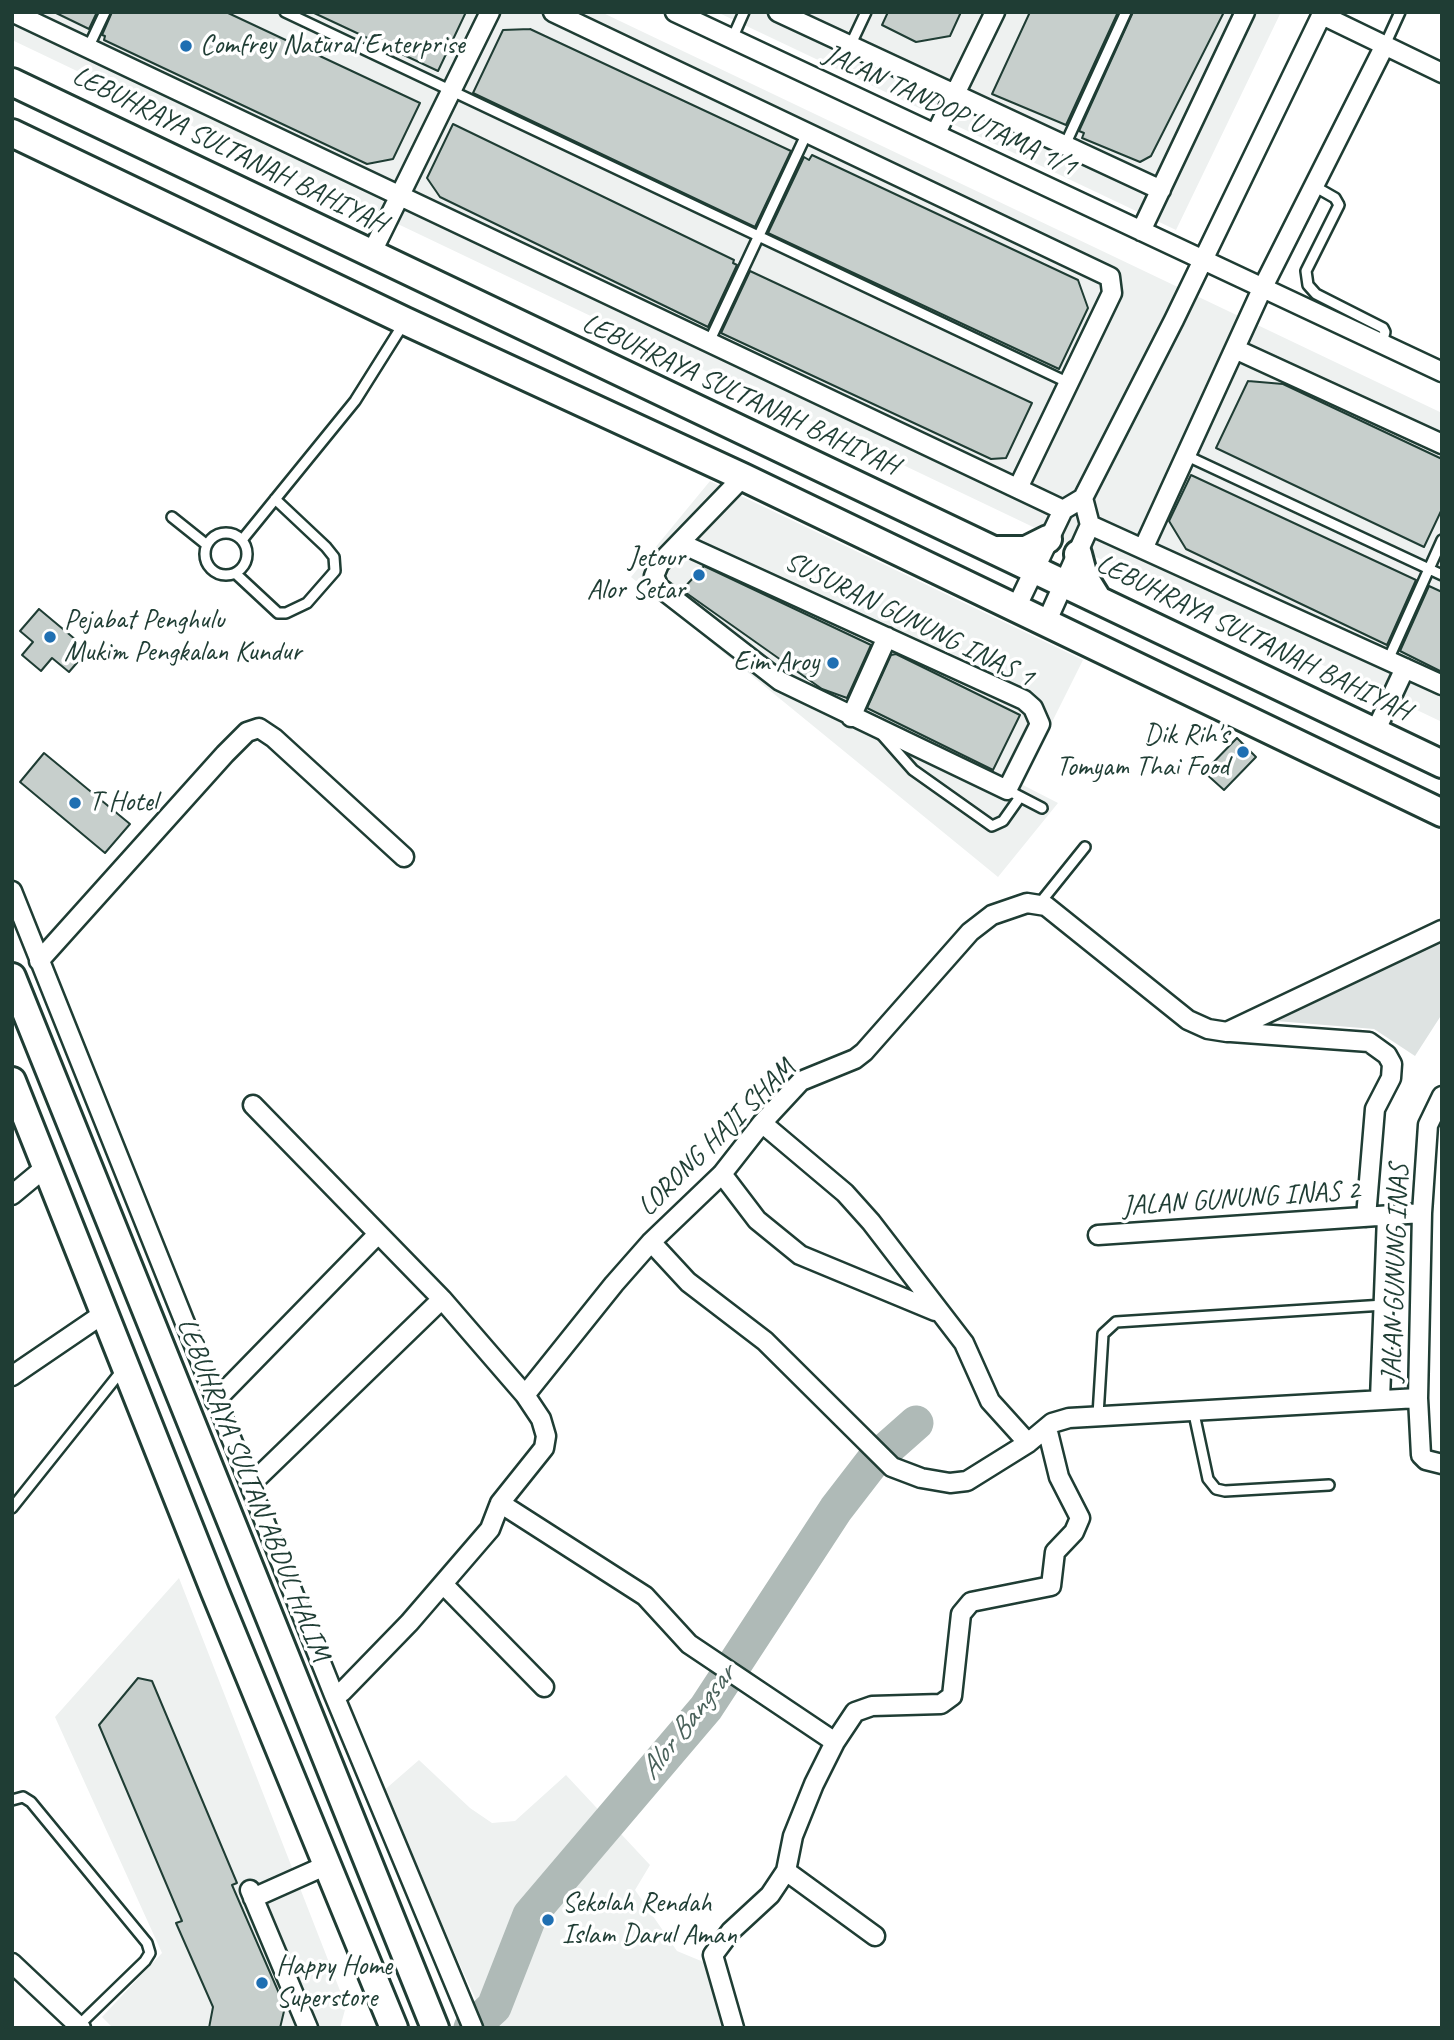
<!DOCTYPE html>
<style>
body{margin:0}
#map{position:relative;width:1454px;height:2040px;overflow:hidden;background:#fff;font-family:Caveat,sans-serif}
canvas{display:block}
.frame{position:absolute;inset:0;border:14px solid #1f3d34;pointer-events:none}
</style>
<div id="map">
<canvas width="1454" height="2040"></canvas>
<div class="frame"></div>
</div>
<script>
const ctx = document.querySelector('canvas').getContext('2d');
ctx.lineJoin = 'round';
function paint(path, color) { ctx.fillStyle = color; ctx.fill(path, 'evenodd'); }
const toPath = rows => new Path2D(rows.map(r => 'M' + r).join(''));
function strokePath(path, color, width, dash) { ctx.strokeStyle = color; ctx.lineWidth = width; ctx.lineCap = dash ? 'butt' : 'round'; ctx.setLineDash(dash || []); ctx.stroke(path); }
function write(font, color, halo, rows, align = 'center') {
  ctx.font = font + ' Caveat,sans-serif'; ctx.lineWidth = 7; ctx.setLineDash([]); ctx.textBaseline = 'middle'; ctx.strokeStyle = halo; ctx.fillStyle = color; for (const [text, x, y, turn = 0] of rows) {
    ctx.save(); ctx.translate(x, y); ctx.rotate((+turn || 0) * Math.PI / 180); ctx.textAlign = isNaN(turn) ? turn : align; if (halo) ctx.strokeText(text, 0, 0); ctx.fillText(text, 0, 0); ctx.restore();
  }
}
paint(toPath([
 [12,12,601,12,1442,413,1442,722,12,40],
 [717,12,1281,12,1176,230],
 [710,481,1083,660,1021,784,1058,803,998,877,631,577],
 [179,1578,346,2006,340,2028,113,2028,102,2017,162,1953,55,1717],
 [419,1760,470,1808,492,1823,515,1821,566,1775,650,1865,635,1890,677,1951,706,1963,726,2028,489,2028,381,1793]
]), '#eef1f0');
paint(toPath([
 [1442,937,1442,1014,1415,1056,1374,1029,1276,1021]
]), '#dee3e2');
strokePath(toPath([
 [471,2028,494,2007,530,1915,706,1708,836,1509,873,1461,916,1423]
]), '#afbab7', 35);
const building = toPath([
 [54,12,97,12,89,29,54,12],
 [112,12,226,12,420,103,393,159,367,164,104,40,105,36,102,35,112,12],
 [312,12,466,12,438,71,312,12],
 [888,12,961,12,950,36,916,42,882,25,888,12],
 [1030,12,1118,12,1066,125,992,94,1030,12],
 [1133,12,1224,12,1151,156,1140,162,1082,138,1084,133,1079,131,1133,12],
 [530,29,791,151,755,227,473,93,503,30,530,29],
 [453,124,734,260,733,263,737,265,708,327,440,197,427,178,453,124],
 [812,155,1078,280,1088,308,1059,369,768,233,804,157,809,160,812,155],
 [750,271,1032,403,1006,458,991,459,721,333,750,271],
 [1248,381,1283,384,1442,459,1442,509,1424,547,1216,448,1248,381],
 [1191,475,1416,580,1387,645,1186,549,1169,521,1191,475],
 [704,566,871,645,847,698,822,689,682,590,704,566],
 [1429,586,1442,592,1442,672,1400,651,1429,586],
 [39,609,88,650,69,672,52,658,41,671,22,655,33,642,20,631,39,609],
 [896,654,1020,715,993,770,867,708,891,655,896,654],
 [1237,738,1256,757,1224,790,1204,772,1237,738],
 [44,753,130,824,105,853,20,782,44,753],
 [138,1678,152,1681,237,1883,232,1885,285,2007,280,2028,209,2028,213,2007,176,1923,182,1921,99,1725,138,1678]
]);
paint(building, '#c7cfcc');
strokePath(building, '#1f3d34', 2);
const service = toPath([
 [285,12,1069,383],
 [732,39,744,12],
 [1385,45,1400,12],
 [850,46,866,12],
 [88,48,105,12],
 [1065,145,1126,12],
 [1314,186,1335,198,1339,205,1306,271,1308,285,1316,294,1383,328,1385,332,1382,343],
 [709,342,807,133],
 [1185,455,1442,575],
 [172,517,207,545],
 '205 554a21 21 0 1 1 42 0a21 21 0 1 1-42 0Z',
 [242,540,355,401,404,323],
 [235,573,278,613,286,613,307,603,335,571,334,557,326,547,275,499],
 [1388,660,1442,540],
 [883,736,913,770,992,826,1003,821,1020,797],
 [1015,794,1042,808],
 [1043,905,1044,898,1085,847],
 [1193,1409,1208,1479,1216,1489,1225,1491,1329,1485],
 [1098,1415,1103,1334,1116,1322,1384,1305],
 [12,1508,123,1369],
 [12,1800,23,1797,31,1802,147,1943,150,1953,145,1961,78,2026]
]);
const minor = toPath([
 [12,12,1063,510],
 [553,12,1110,277,1112,293,1018,488],
 [675,12,1442,372],
 [778,12,1161,190],
 [1322,15,1442,73],
 [936,133,995,12],
 [1141,231,1245,12],
 [371,254,490,12],
 [1235,349,1442,444],
 [1090,525,1442,685],
 [680,543,1024,700,1033,708,1040,724,1007,790,780,681,659,587,654,576,659,564,743,477],
 [1143,549,1262,289,1385,45],
 [1016,608,1063,510,1083,498,1174,320,1323,12],
 [1046,623,1090,525,1083,498],
 [851,717,887,637],
 [1375,732,1405,668],
 [12,891,334,1695,473,2028],
 [39,961,225,754,247,732,259,728,274,738,404,857],
 [1231,1032,1369,1042,1387,1055,1392,1064,1391,1078,1375,1109,1366,1217],
 [1442,1096,1428,1125,1422,1213,1418,1398,1421,1455,1426,1460,1442,1464],
 [253,1105,442,1299,525,1395],
 [762,1123,845,1193,871,1222,964,1343,990,1401,1028,1443],
 [722,1174,757,1220,800,1255,935,1311],
 [12,1195,47,1166],
 [1098,1235,1422,1213],
 [651,1242,688,1282,765,1341,892,1467,921,1478,950,1483,967,1481,1028,1443,1052,1423,1069,1418,1418,1398],
 [12,1376,106,1312],
 [1380,1399,1387,1216],
 [215,1401,378,1234],
 [250,1485,442,1299],
 [500,1503,645,1596,689,1644,835,1742],
 [444,1585,544,1687],
 [334,1695,342,1692,409,1623,490,1529,500,1503,544,1448,546,1436,541,1419,525,1395,614,1284,651,1242,722,1174,762,1123,801,1081,855,1059,864,1052,970,932,992,915,1027,903,1046,906,1188,1020,1208,1029,1227,1032,1442,930],
 [786,1871,875,1936],
 [250,1890,308,2028],
 [253,1898,327,1865],
 [12,1963,81,2028],
 [734,2028,713,1955,731,1931,770,1895,786,1871,793,1836,814,1784,835,1742,855,1712,872,1706,941,1704,952,1696,961,1614,971,1602,1051,1586,1055,1552,1074,1532,1080,1518,1059,1477,1047,1428]
]);
const primary = toPath([
 [12,82,1442,764],
 [12,133,405,321,743,477,1442,813],
 [998,550,1026,550,1048,539],
 [1078,554,1084,577,1097,598],
 [12,977,435,2028],
 [12,1081,215,1592,394,2028]
]);
strokePath(service, '#1f3d34', 14);
strokePath(minor, '#1f3d34', 23);
strokePath(primary, '#1f3d34', 32);
strokePath(service, '#fff', 9);
strokePath(minor, '#fff', 18);
strokePath(primary, '#fff', 26);
for (const [x, y, r, color] of [
 [186,46,7,"#1f6fb2"],
 [699,575,7,"#1f6fb2"],
 [50,637,7,"#1f6fb2"],
 [833,663,7,"#1f6fb2"],
 [1243,752,7,"#1f6fb2"],
 [75,803,7,"#1f6fb2"],
 [548,1920,7,"#1f6fb2"],
 [262,1983,7,"#1f6fb2"]
]) { const dot = new Path2D(); dot.arc(x, y, r, 0, 2 * Math.PI); ctx.fillStyle = color; ctx.fill(dot); strokePath(dot, '#fff', 2.5); }
write('28px', '#1f3d34', '#fff', [
 ["Comfrey Natural Enterprise",200,46],
 ["Jetour",685,559,"right"],
 ["Alor Setar",685,591,"right"],
 ["Pejabat Penghulu",64,621],
 ["Mukim Pengkalan Kundur",64,653],
 ["Eim Aroy",819,663,"right"],
 ["Dik Rih's",1229,736,"right"],
 ["Tomyam Thai Food",1229,768,"right"],
 ["T Hotel",89,803],
 ["Sekolah Rendah",562,1904],
 ["Islam Darul Aman",562,1936],
 ["Happy Home",276,1967],
 ["Superstore",276,1999]
], 'left');
write('28px', '#1f3d34', '#fff', [
 ["JALAN TANDOP UTAMA 1/1",950,111,25],
 ["LEBUHRAYA SULTANAH BAHIYAH",229,150,26],
 ["LEBUHRAYA SULTANAH BAHIYAH",740,395,25],
 ["SUSURAN GUNUNG INAS 1",909,620,26],
 ["LEBUHRAYA SULTANAH BAHIYAH",1253,638,26],
 ["LORONG HAJI SHAM",717,1138,-45],
 ["JALAN GUNUNG INAS 2",1241,1199,-4],
 ["JALAN GUNUNG INAS",1396,1273,-88],
 ["LEBUHRAYA SULTAN ABDUL HALIM",253,1490,68]
]);
write('italic 30px', '#4a625b', '#fff', [
 ["Alor Bangsar",688,1723,-52]
]);
</script>
